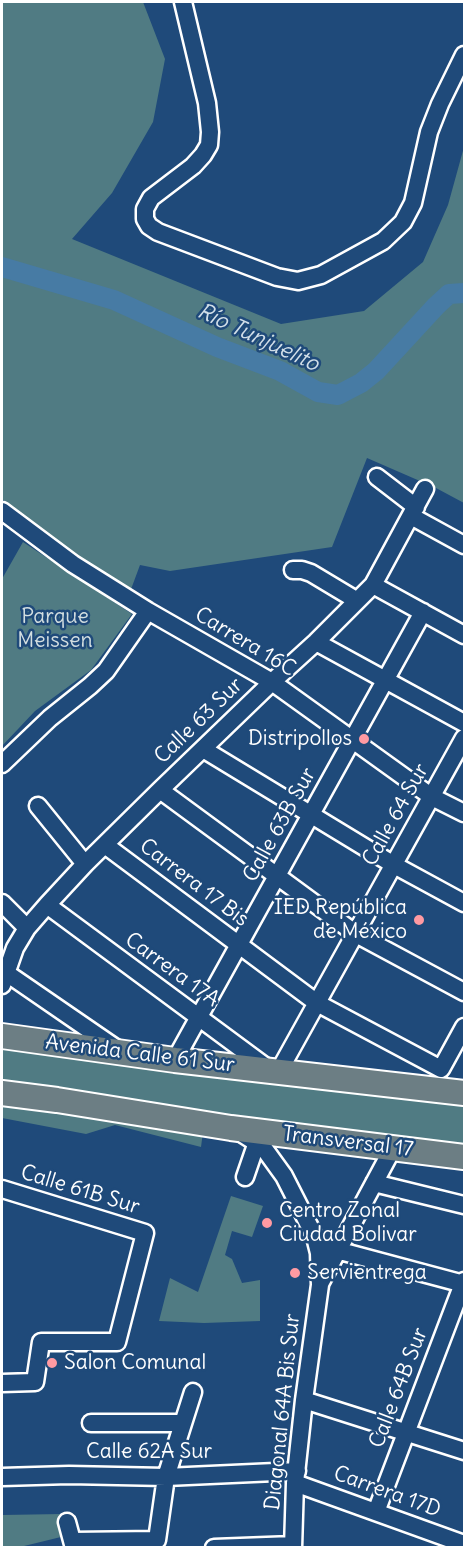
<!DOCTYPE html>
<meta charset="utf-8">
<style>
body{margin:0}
#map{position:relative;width:466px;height:1549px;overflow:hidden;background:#1f4a7a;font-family:Delius,sans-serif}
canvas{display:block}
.frame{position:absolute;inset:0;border:3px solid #fff;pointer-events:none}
</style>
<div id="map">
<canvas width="466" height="1549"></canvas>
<div class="frame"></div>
</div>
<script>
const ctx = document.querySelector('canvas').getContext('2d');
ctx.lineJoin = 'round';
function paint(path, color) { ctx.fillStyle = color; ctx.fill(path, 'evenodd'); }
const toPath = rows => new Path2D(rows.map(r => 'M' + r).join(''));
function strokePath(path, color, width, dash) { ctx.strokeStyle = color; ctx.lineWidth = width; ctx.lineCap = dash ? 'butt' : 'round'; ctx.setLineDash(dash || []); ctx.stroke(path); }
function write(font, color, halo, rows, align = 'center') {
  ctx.font = font + ' Delius,sans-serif'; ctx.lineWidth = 5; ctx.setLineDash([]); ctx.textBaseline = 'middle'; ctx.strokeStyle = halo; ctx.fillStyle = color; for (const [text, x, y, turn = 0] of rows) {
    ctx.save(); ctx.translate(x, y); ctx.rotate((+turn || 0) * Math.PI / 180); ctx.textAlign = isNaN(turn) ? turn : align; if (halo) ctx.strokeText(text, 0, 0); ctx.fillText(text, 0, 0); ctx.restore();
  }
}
paint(toPath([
 [2,2,143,2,165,59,153,122,112,193,72,239,281,324,364,311,423,262,448,205,464,147,464,503,436,488,367,458,332,547,170,571,140,565,130,592,55,542,2,499],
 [23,542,132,614,91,670,35,711,2,746,2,579],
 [2,1045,464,1101,464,1150,2,1085],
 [2,1105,203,1132,201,1147,115,1125,86,1134,2,1118],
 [231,1196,263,1206,252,1237,232,1231,225,1255,232,1259,242,1283,260,1280,260,1321,204,1323,159,1321,170,1278,198,1292],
 [62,1514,65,1536,20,1547,2,1547,2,1515]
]), '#507b83');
strokePath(toPath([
 [2,267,114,300,217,347,280,371,318,392,338,395,361,383,376,371,436,306,449,294,464,293]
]), '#477ba4', 20);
const minor = toPath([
 [183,2,207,103,210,132,209,145,203,155,193,166,151,198,145,209,145,219,149,226,158,232,277,277,298,281,321,275,383,241,403,222,413,203,429,132,440,104,464,55],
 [377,477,416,507],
 [2,511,73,564,148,611,272,682,432,797,464,813],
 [411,516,464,545],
 [293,570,302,570,311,573,356,600],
 [373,585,464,635],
 [316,642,464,723],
 [203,749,394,865,464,903],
 [2,763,2,764,50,718,90,686,106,671,148,611],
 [160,790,356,934,464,992],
 [38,806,85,864],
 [105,845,317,1003,441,1069,464,1027],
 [2,903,27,928],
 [47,905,270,1070],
 [5,972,120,1051],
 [2,985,15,948,27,928,47,905,85,864,160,790,272,682,316,642,373,585,425,489],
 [175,1060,423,612],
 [279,1071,464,738],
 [241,1133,263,1147,284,1176,315,1237,319,1253,320,1285,304,1400,295,1483,293,1548],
 [245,1177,257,1142],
 [374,1183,464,1205],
 [2,1189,145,1233,117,1342,41,1342,35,1382,2,1383],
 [329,1248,464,1284],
 [321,1282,393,1148],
 [304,1400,464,1451],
 [91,1423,183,1423],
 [2,1477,69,1475,166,1477,297,1471],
 [295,1483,464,1544],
 [376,1512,464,1281],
 [67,1522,74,1548],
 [72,1541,157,1540,166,1477,193,1392],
 [214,1548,293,1545]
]);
const highway = toPath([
 [2,1036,175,1060,464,1093],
 [2,1093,57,1100,231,1128,464,1157]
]);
strokePath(minor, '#fff', 21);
strokePath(highway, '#fff', 28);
strokePath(minor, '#1f4a7a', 16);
strokePath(highway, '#6c7e84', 24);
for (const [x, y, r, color] of [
 [364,739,6,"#ff9aa2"],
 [419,920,6,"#ff9aa2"],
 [267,1223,6,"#ff9aa2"],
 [295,1273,6,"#ff9aa2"],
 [52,1363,6,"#ff9aa2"]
]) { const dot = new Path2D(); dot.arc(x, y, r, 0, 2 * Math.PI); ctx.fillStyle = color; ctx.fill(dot); strokePath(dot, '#1f4a7a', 2); }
write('21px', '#d3dee0', '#1f4a7a', [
 ["Parque",55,617],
 ["Meissen",55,641]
]);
write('21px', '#fff', '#1f4a7a', [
 ["Carrera 16C",245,642,31],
 ["Calle 63 Sur",199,721,-44],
 ["Calle 64 Sur",396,815,-61],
 ["Calle 63B Sur",280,825,-61],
 ["Carrera 17 Bis",194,883,37],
 ["Carrera 17A",172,970,36],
 ["Avenida Calle 61 Sur",140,1054,7],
 ["Transversal 17",348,1142,7],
 ["Calle 61B Sur",80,1190,17],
 ["Calle 64B Sur",399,1388,-69],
 ["Diagonal 64A Bis Sur",283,1412,-84],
 ["Calle 62A Sur",149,1452],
 ["Carrera 17D",387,1492,20]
]);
write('21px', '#fff', '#1f4a7a', [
 ["Distripollos",352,739,"right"],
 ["IED República",407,908,"right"],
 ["de México",407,932,"right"],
 ["Centro Zonal",279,1211],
 ["Ciudad Bolivar",279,1235],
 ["Servientrega",307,1273],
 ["Salon Comunal",64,1363]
], 'left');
write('italic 22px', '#d1dee8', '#1f4a7a', [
 ["Río Tunjuelito",258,338,25]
]);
</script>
